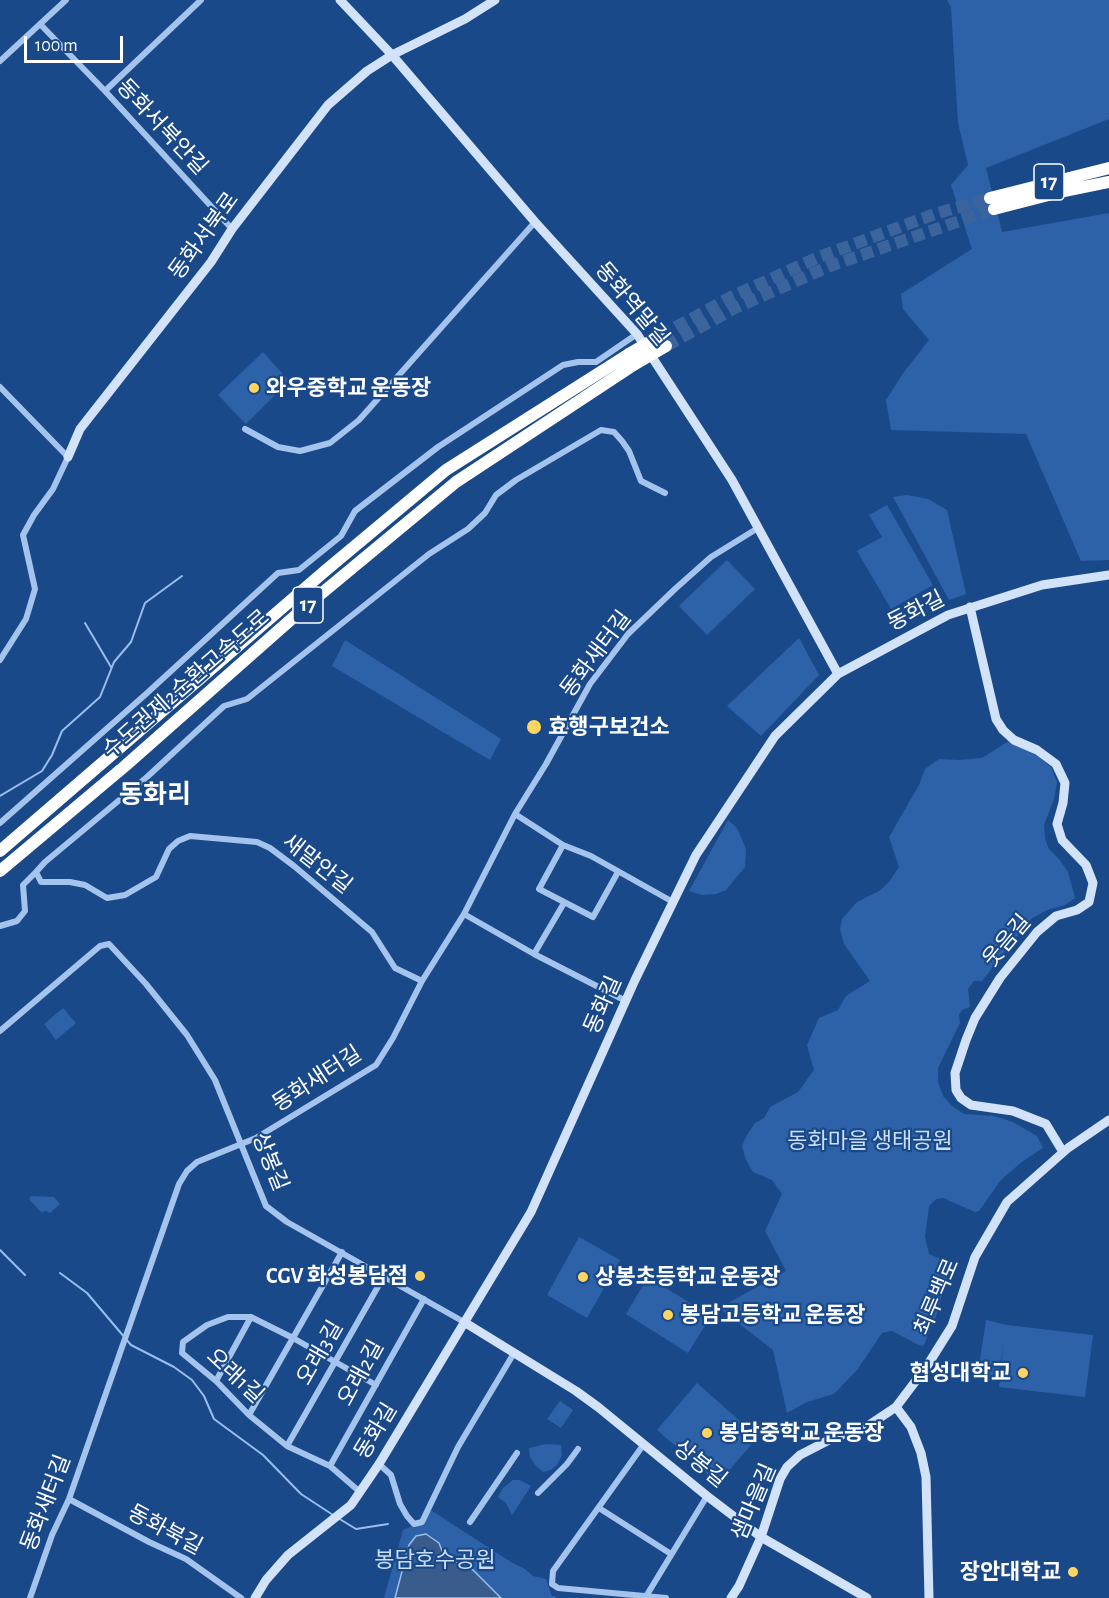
<!DOCTYPE html>
<meta charset="utf-8">
<style>
body{margin:0}
#map{position:relative;width:1109px;height:1598px;overflow:hidden;background:#1a498a;font-family:"Alegreya Sans",sans-serif}
canvas{display:block}
.scale{position:absolute;left:24px;top:36px;width:99px;height:27px;box-sizing:border-box;border:3px solid #fff;border-top:0;padding-left:8px;font-size:18px;line-height:21px;white-space:nowrap;color:#fff;-webkit-text-stroke:4px #1a498a;paint-order:stroke}
</style>
<div id="map">
<canvas width="1109" height="1598"></canvas>
<div class="scale">100 m</div>
</div>
<script>
const ctx = document.querySelector('canvas').getContext('2d');
ctx.lineJoin = 'round';
function paint(path, color) { ctx.fillStyle = color; ctx.fill(path, 'evenodd'); }
const toPath = rows => new Path2D(rows.map(r => 'M' + r).join(''));
function strokePath(path, color, width, dash) { ctx.strokeStyle = color; ctx.lineWidth = width; ctx.lineCap = dash ? 'butt' : 'round'; ctx.setLineDash(dash || []); ctx.stroke(path); }
function write(font, color, halo, rows, align = 'center') {
  ctx.font = font + ' "Alegreya Sans","Noto Sans KR",sans-serif'; ctx.lineWidth = 4.5; ctx.setLineDash([]); ctx.textBaseline = 'middle'; ctx.strokeStyle = halo; ctx.fillStyle = color; for (const [text, x, y, turn = 0] of rows) {
    ctx.save(); ctx.translate(x, y); ctx.rotate((+turn || 0) * Math.PI / 180); ctx.textAlign = isNaN(turn) ? turn : align; if (halo) ctx.strokeText(text, 0, 0); ctx.fillText(text, 0, 0); ctx.restore();
  }
}
paint(toPath([
 [947,0,1109,0,1109,119,986,168,1002,232,1109,213,1109,560,1081,561,1026,434,891,430,886,400,904,372,929,340,903,309,901,294,972,249,951,185,968,165,958,123,951,7],
 [263,352,289,381,246,424,218,395],
 [907,495,928,499,947,510,966,594,949,600,893,497],
 [887,505,933,585,891,609,857,551,882,537,869,515],
 [727,560,755,589,707,635,679,606],
 [799,638,819,675,761,736,727,706],
 [345,640,501,739,490,760,332,666],
 [1009,741,1039,757,1051,767,1057,782,1054,799,1044,825,1045,839,1049,849,1059,859,1068,872,1075,898,1065,905,1047,910,1031,919,982,981,974,981,968,989,970,1007,962,1010,959,1015,960,1023,938,1068,938,1082,943,1096,952,1106,964,1114,994,1116,1013,1122,1037,1136,1043,1148,1023,1161,1001,1180,979,1211,975,1212,943,1198,936,1199,929,1206,925,1237,929,1254,951,1263,937,1313,924,1345,921,1346,892,1331,882,1333,857,1370,834,1394,807,1402,787,1413,773,1350,719,1308,786,1271,765,1231,782,1194,772,1180,753,1172,746,1160,742,1146,747,1135,755,1123,764,1118,770,1107,798,1092,814,1070,807,1045,819,1018,838,1010,846,996,870,981,844,944,840,929,842,919,857,902,879,891,889,882,899,867,889,837,919,785,925,769,939,759,959,760,982,758],
 [728,820,737,828,746,849,745,867,726,890,716,894,702,895,689,891],
 [63,1008,76,1023,56,1040,44,1024],
 [31,1196,54,1197,60,1204,50,1213,46,1211,41,1212,29,1199],
 [579,1237,620,1260,587,1318,547,1295],
 [648,1277,711,1316,688,1353,626,1314],
 [986,1320,1007,1325,1093,1335,1085,1397,999,1387,1004,1341,998,1382,977,1379],
 [697,1383,758,1437,718,1483,657,1430],
 [560,1401,573,1410,561,1428,547,1419],
 [546,1444,561,1445,562,1455,557,1465,551,1470,543,1472,536,1466,530,1457,529,1448],
 [513,1480,520,1480,531,1486,512,1515,506,1503,498,1497,503,1488],
 [429,1509,511,1562,525,1569,533,1576,546,1579,552,1596,556,1596,555,1598,384,1598,403,1530,422,1522]
]), '#2d62a8');
const water = toPath([
 [426,1534,439,1543,444,1556,473,1570,501,1598,395,1598,409,1545,416,1536,426,1534]
]);
paint(water, '#3a5c8c');
strokePath(water, '#97beef', 1.5);
strokePath(toPath([
 [85,623,111,667],
 [0,796,42,771,52,755,62,731,100,697,114,662,131,642,145,603,182,576],
 [0,1250,25,1275],
 [60,1273,87,1293,131,1345,174,1367,192,1380,204,1396,214,1419,263,1455,301,1494,333,1515],
 [338,1518,356,1529,388,1524]
]), '#97beef', 2);
strokePath(toPath([
 [660,336,731,297,819,257,935,214,990,198],
 [666,346,735,308,830,266,994,209]
]), '#3c649c', 12, [12, 6]);
strokePath(toPath([
 [40,24,105,91,232,229],
 [0,61,66,0],
 [105,91,201,0],
 [0,387,68,457,53,489,34,515,23,535,35,589,26,619,0,660],
 [245,429,278,447,300,451,330,443,359,420,535,222],
 [515,814,563,845,591,856,673,902],
 [0,823,146,694,278,573,299,570,341,536,355,511,438,447,563,365,578,362,596,362,637,334],
 [563,845,539,889,593,917,618,872],
 [36,872,45,862,147,777,224,706,247,699,429,554,468,529,485,513,496,495,516,480,601,430,614,432,622,441,629,451,641,481,665,493],
 [464,914,534,954,626,1001],
 [0,926,17,921,25,911,23,885,36,872,41,882,70,882,85,885,107,898,125,895,156,877,169,849,178,841,190,836,257,842,270,848,294,866,372,932,395,968,422,981],
 [534,954,564,903],
 [0,1031,100,946,109,944,146,984,187,1035,215,1080,266,1206,287,1222,464,1322],
 [216,1381,251,1317],
 [249,1415,342,1252],
 [644,1444,553,1571,552,1584,558,1588,666,1598],
 [287,1446,384,1276],
 [379,1464,391,1475,400,1504,407,1516,414,1524,422,1522,458,1447,514,1353],
 [330,1466,424,1299],
 [360,1492,330,1466,287,1446,249,1415,216,1381,182,1353,183,1342,207,1325,228,1317,251,1317,293,1338,376,1385],
 [538,1493,567,1464,578,1449],
 [69,1499,149,1542,186,1559,241,1598],
 [599,1508,671,1554],
 [470,1522,517,1453],
 [30,1598,52,1535,69,1499,179,1184,187,1171,197,1162,256,1138,376,1065,393,1038,422,981,464,914,515,814,546,764,590,684,628,634,675,589,711,557,758,528],
 [645,1598,707,1496]
]), '#a4c4ed', 6);
strokePath(toPath([
 [340,0,392,55,535,222,637,334,732,480,838,674],
 [68,457,80,429,211,262,232,229,328,105,367,71,392,55,465,19,495,0],
 [970,607,996,719,1003,730,1014,740,1037,750,1056,764,1065,783,1063,803,1057,824,1062,840,1086,865,1093,883,1089,902,1077,910,1056,916,1037,932,1000,978,975,1018,966,1040,955,1073,956,1090,961,1098,971,1105,1013,1111,1046,1124,1063,1152],
 [464,1322,576,1391,598,1407,707,1496,761,1537,867,1598],
 [896,1407,911,1427,921,1453,926,1477,929,1598],
 [255,1598,266,1580,288,1555,351,1505,379,1464,531,1212,635,980,696,855,775,736,838,674,948,615,1042,585,1109,575],
 [731,1598,739,1586,761,1537,780,1479,787,1467,800,1455,831,1439,869,1425,896,1407,927,1366,952,1326,975,1257,1007,1202,1068,1148,1109,1120]
]), '#d1e2f9', 9);
strokePath(toPath([
 [990,198,1109,168],
 [994,209,1064,191,1109,182],
 [0,851,325,571,446,470,629,354],
 [0,871,125,766,304,608,456,482,635,364]
]), '#fff', 12);
strokePath(toPath([
 [629,354,660,336],
 [635,364,666,346]
]), '#fff', 12);
for (const [x, y, r, color] of [
 [254,388,6,"#ffd561"],
 [534,727,8,"#ffd561"],
 [420,1276,6,"#ffd561"],
 [583,1277,6,"#ffd561"],
 [668,1315,6,"#ffd561"],
 [1023,1373,6,"#ffd561"],
 [707,1433,6,"#ffd561"],
 [1073,1572,6,"#ffd561"]
]) { const dot = new Path2D(); dot.arc(x, y, r, 0, 2 * Math.PI); ctx.fillStyle = color; ctx.fill(dot); strokePath(dot, '#1a498a', 2); }
for (const [x, y, w] of [
 [1049,182,30],
 [308,605,30]
]) { const box = new Path2D(); box.roundRect(x - w / 2, y - 18, w, 36, 4.5); ctx.fillStyle = '#1a498a'; ctx.fill(box); strokePath(box, '#fff', 1.5); }
write('bold 21px', '#fff', null, [
 ["17",1049,182],
 ["17",308,605]
]);
write('22px', '#fff', '#1a498a', [
 ["동화서북안길",162,127,47],
 ["동화서북로",204,236,-54],
 ["동화역말길",632,304,50],
 ["동화길",916,611,-27],
 ["동화새터길",596,654,-53],
 ["수도권제2순환고속도로",186,684,-41],
 ["새말안길",317,864,38],
 ["웃음길",1007,941,-50],
 ["동화길",603,1005,-66],
 ["동화새터길",317,1079,-33],
 ["상봉길",270,1162,68],
 ["최루백로",937,1297,-67],
 ["오래3길",320,1353,-60],
 ["오래2길",361,1373,-61],
 ["오래1길",235,1376,43],
 ["동화길",376,1431,-59],
 ["상봉길",700,1464,39],
 ["샘마을길",754,1502,-67],
 ["동화새터길",46,1503,-69],
 ["동화북길",165,1530,28]
]);
write('bold 22px', '#fff', '#1a498a', [
 ["와우중학교 운동장",266,388],
 ["효행구보건소",548,727],
 ["CGV 화성봉담점",408,1276,"right"],
 ["상봉초등학교 운동장",595,1277],
 ["봉담고등학교 운동장",680,1315],
 ["협성대학교",1011,1373,"right"],
 ["봉담중학교 운동장",719,1433],
 ["장안대학교",1061,1572,"right"]
], 'left');
write('22px', '#cadef9', '#1a498a', [
 ["동화마을 생태공원",870,1141],
 ["봉담호수공원",435,1560]
]);
write('bold 26px', '#fff', '#1a498a', [
 ["동화리",155,795]
]);
</script>
